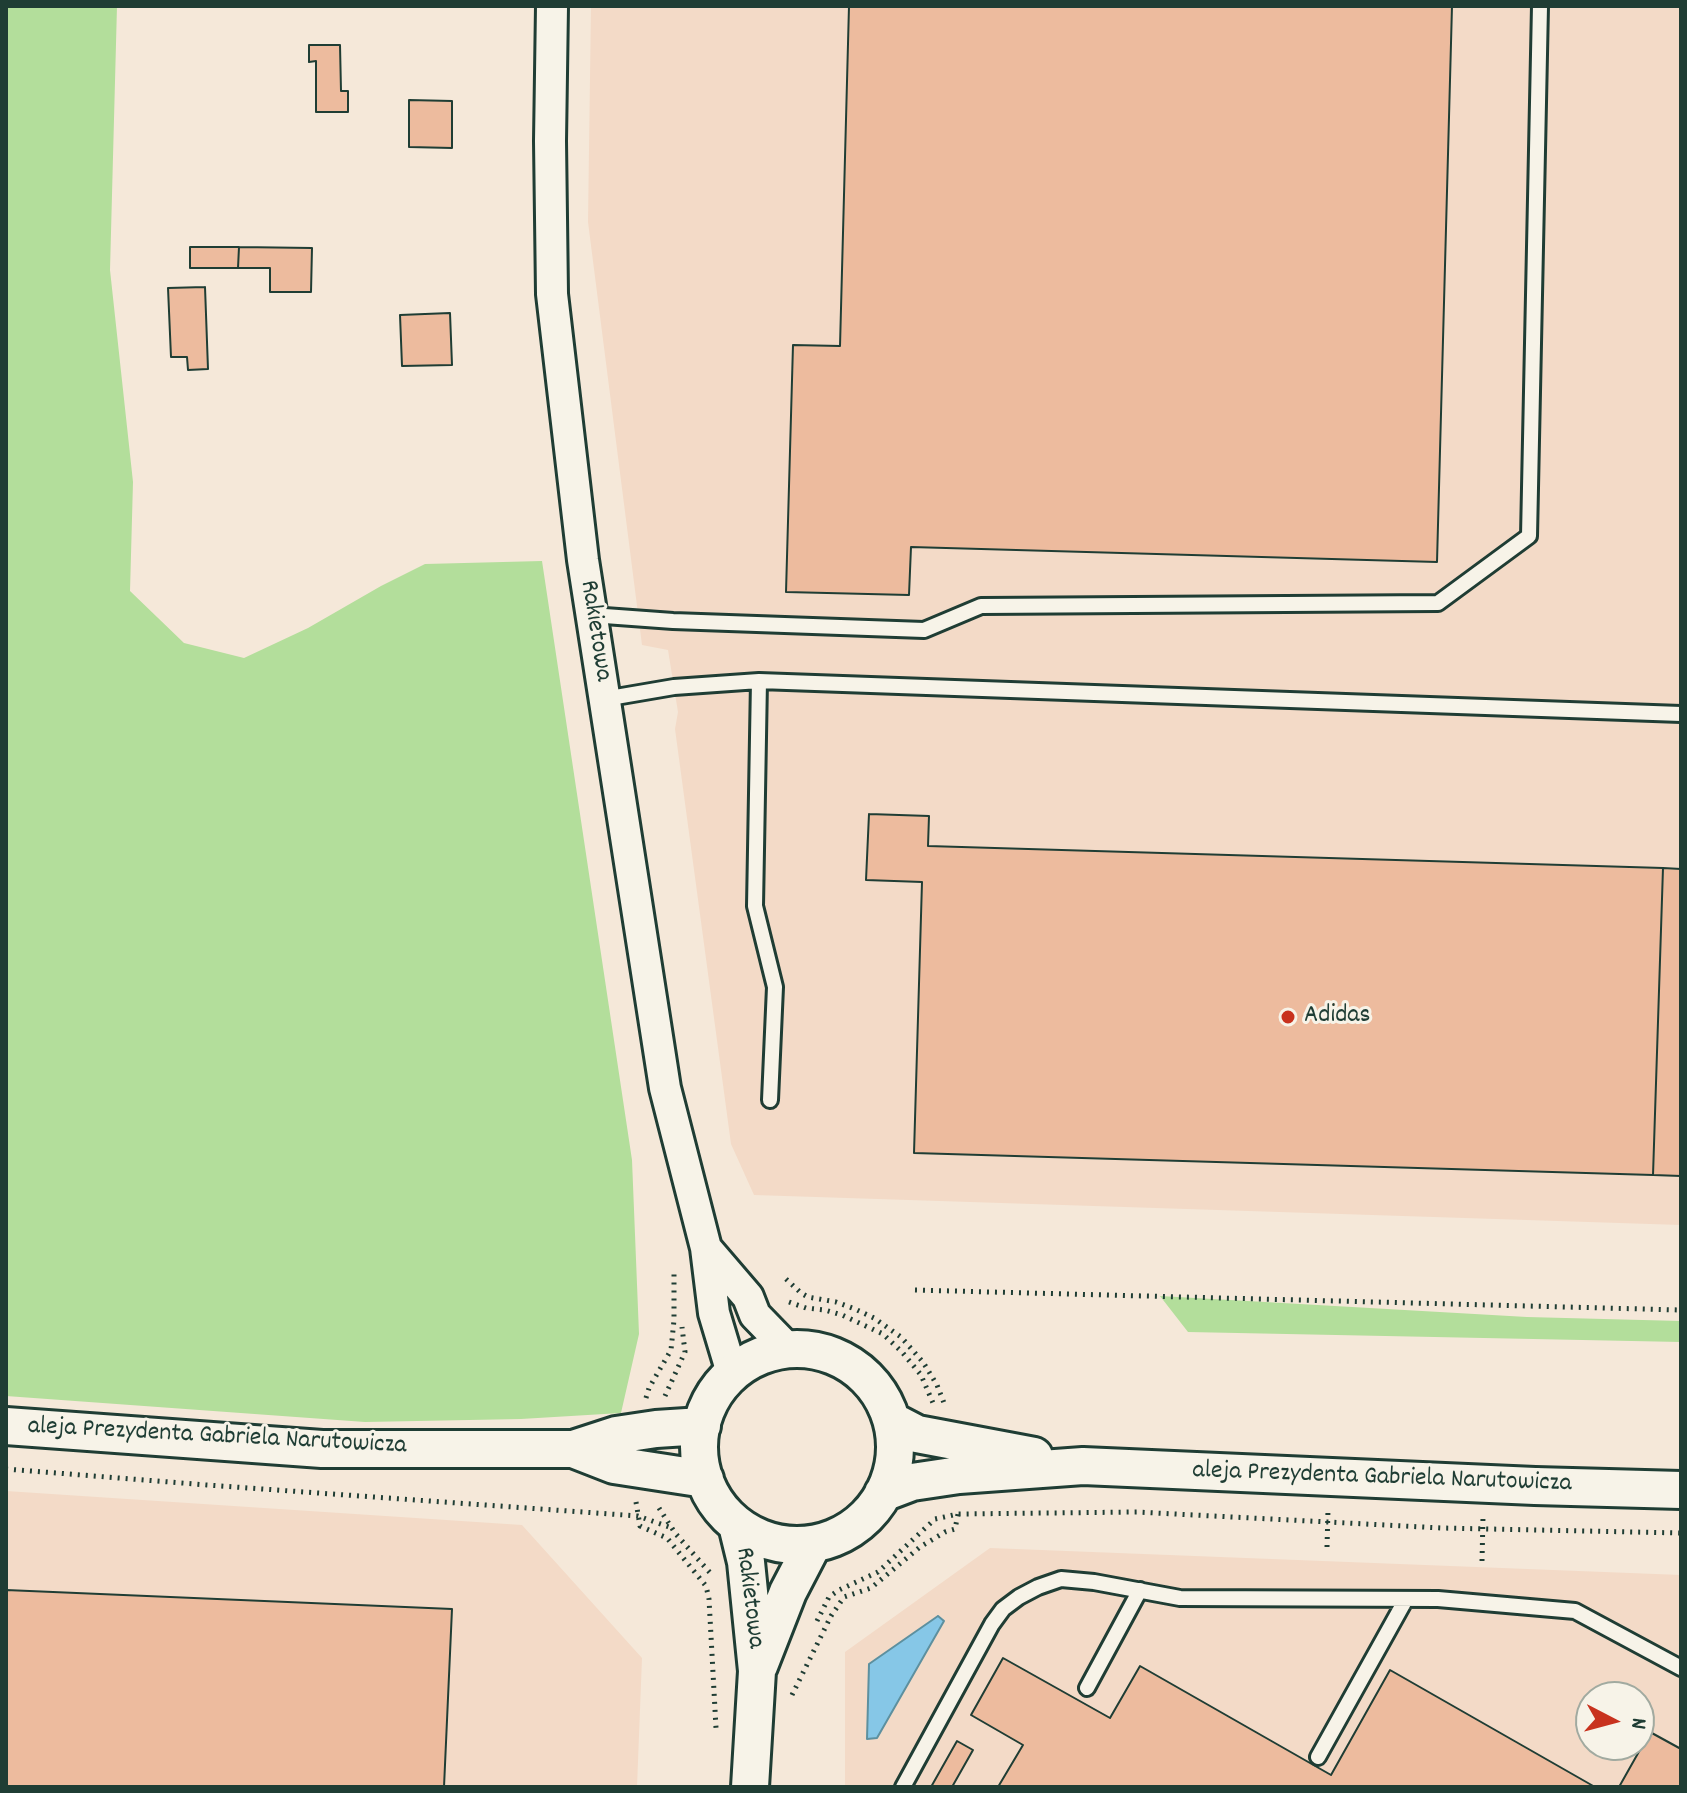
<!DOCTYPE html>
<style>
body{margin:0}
#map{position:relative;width:1687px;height:1793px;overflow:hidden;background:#f5e8d9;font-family:Dekko,sans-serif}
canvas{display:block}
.frame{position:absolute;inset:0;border:8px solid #1f3d34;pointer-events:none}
.north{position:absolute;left:1575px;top:1681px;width:80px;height:80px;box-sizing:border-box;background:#f7f3e8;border:2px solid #a1aaa0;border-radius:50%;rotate:96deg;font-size:22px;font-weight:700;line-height:32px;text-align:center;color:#1f3d34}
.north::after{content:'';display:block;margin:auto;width:28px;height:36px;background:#c8321e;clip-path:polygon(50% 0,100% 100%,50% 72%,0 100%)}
</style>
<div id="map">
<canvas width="1687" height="1793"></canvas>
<div class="frame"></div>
<div class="north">N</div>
</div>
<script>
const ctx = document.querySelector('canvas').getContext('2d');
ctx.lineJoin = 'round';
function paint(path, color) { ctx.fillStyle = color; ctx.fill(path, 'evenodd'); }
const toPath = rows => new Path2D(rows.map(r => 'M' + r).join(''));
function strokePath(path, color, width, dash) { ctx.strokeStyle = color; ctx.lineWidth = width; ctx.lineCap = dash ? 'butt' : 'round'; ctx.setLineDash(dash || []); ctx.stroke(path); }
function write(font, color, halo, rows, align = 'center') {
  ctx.font = font + ' Dekko,sans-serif'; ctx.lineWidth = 6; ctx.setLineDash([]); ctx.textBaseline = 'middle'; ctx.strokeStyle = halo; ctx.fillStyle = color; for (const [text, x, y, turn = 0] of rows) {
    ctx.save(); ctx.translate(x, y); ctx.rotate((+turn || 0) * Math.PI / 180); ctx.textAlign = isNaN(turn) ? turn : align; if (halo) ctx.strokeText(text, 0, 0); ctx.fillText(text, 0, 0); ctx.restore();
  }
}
paint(toPath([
 [591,6,1681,6,1681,1225,754,1195,731,1144,675,729,678,712,668,650,642,645,588,222],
 [6,1491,522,1525,642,1658,637,1787,6,1787],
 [990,1548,1681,1575,1681,1787,845,1787,845,1652],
 [1591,1697,1639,1697,1639,1745,1591,1745]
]), '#f3dac7');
paint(toPath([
 [6,6,117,6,110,270,133,482,130,591,184,643,244,658,308,628,381,586,425,564,542,561,632,1160,639,1334,621,1413,521,1419,365,1422,6,1396],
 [1160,1296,1527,1317,1681,1321,1681,1342,1188,1332]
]), '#b3de9b');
const water = toPath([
 [938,1616,944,1621,877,1738,867,1739,869,1664,938,1616]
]);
paint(water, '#86c7e7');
strokePath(water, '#5d909f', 2);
const building = toPath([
 [849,6,1452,6,1437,562,911,547,909,595,786,592,793,345,840,346,849,6],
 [309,45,340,45,341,91,348,91,348,112,316,112,316,61,309,62,309,45],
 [409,100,452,101,452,148,409,147,409,100],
 [190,247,239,247,238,268,190,268,190,247],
 [239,247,312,248,311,292,270,292,270,268,238,268,239,247],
 [205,287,208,369,188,370,187,357,171,357,168,288,205,287],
 [450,313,452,365,402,366,400,315,450,313],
 [869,814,929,816,928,846,1663,868,1653,1175,914,1153,922,882,866,880,869,814],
 [1663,868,1681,869,1681,1176,1653,1175,1663,868],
 [6,1590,452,1609,444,1787,6,1787,6,1590],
 [1003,1658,1110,1718,1140,1666,1331,1775,1390,1670,1595,1787,998,1787,1023,1745,971,1715,1003,1658],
 [1650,1732,1681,1749,1681,1787,1619,1787,1650,1732],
 [957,1741,973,1750,952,1787,931,1787,957,1741]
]);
paint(building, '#edbb9e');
strokePath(building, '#1f3d34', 2);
const service = toPath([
 [591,615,673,621,924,630,981,606,1438,603,1529,536,1540,6],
 [759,681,755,906,775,987,770,1100],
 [604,699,674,687,759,681,1681,714],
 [1087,1688,1140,1590],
 [1318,1757,1406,1599],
 [903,1787,992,1624,1003,1609,1019,1597,1038,1587,1061,1579,1094,1582,1180,1598,1438,1599,1575,1611,1681,1668]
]);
const minor = toPath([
 [552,6,550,141,552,294,583,560,665,1088,706,1248,714,1313,732,1373],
 [706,1248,748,1297,755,1315,788,1349]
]);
const tertiary = toPath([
 '699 1447a98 98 0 1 1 196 0a98 98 0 1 1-196 0Z',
 [892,1421,917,1434,1034,1456],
 [6,1426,322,1449,573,1449,616,1435,656,1429,702,1426],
 [573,1449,614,1465,705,1479],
 [883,1493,912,1482,959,1475,1083,1466,1535,1486,1681,1490],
 [737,1525,746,1562,757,1671,750,1787],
 [759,1666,788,1592,813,1544]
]);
strokePath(service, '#1f3d34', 20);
strokePath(minor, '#1f3d34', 36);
strokePath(tertiary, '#1f3d34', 42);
strokePath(toPath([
 [786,1279,801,1293,808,1297,836,1302,855,1309,874,1318,901,1337,923,1362,937,1385,944,1403],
 [915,1290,1681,1310],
 [789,1302,806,1308,825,1310,842,1315,883,1334,902,1352,921,1375,933,1403],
 [665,1396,685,1352,682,1327],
 [646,1398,649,1388,671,1350,674,1320,674,1270],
 [6,1469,207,1485,638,1516,672,1528],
 [636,1502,640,1526,667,1538,706,1586,709,1599,716,1728],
 [659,1508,675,1533,712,1575],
 [1327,1547,1328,1510],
 [1482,1561,1483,1517],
 [817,1621,829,1597,839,1590,878,1572,935,1519,958,1514,1137,1512,1442,1528,1681,1533],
 [792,1695,831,1616,844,1597,871,1588,920,1547,945,1532,955,1529,958,1514]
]), '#1f3d34', 5, [2, 6]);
strokePath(service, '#f7f3e8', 14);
strokePath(minor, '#f7f3e8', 30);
strokePath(tertiary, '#f7f3e8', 36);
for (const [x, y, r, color] of [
 [1288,1017,8,"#c8321e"]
]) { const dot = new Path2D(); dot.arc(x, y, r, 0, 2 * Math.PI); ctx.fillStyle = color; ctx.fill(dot); strokePath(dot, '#f7f3e8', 3); }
write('26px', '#1f3d34', '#f7f3e8', [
 ["Rakietowa",594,631,81],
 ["aleja Prezydenta Gabriela Narutowicza",217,1438,3],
 ["aleja Prezydenta Gabriela Narutowicza",1382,1479,2],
 ["Rakietowa",748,1598,83]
]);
write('26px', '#1f3d34', '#f7f3e8', [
 ["Adidas",1304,1017]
], 'left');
</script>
